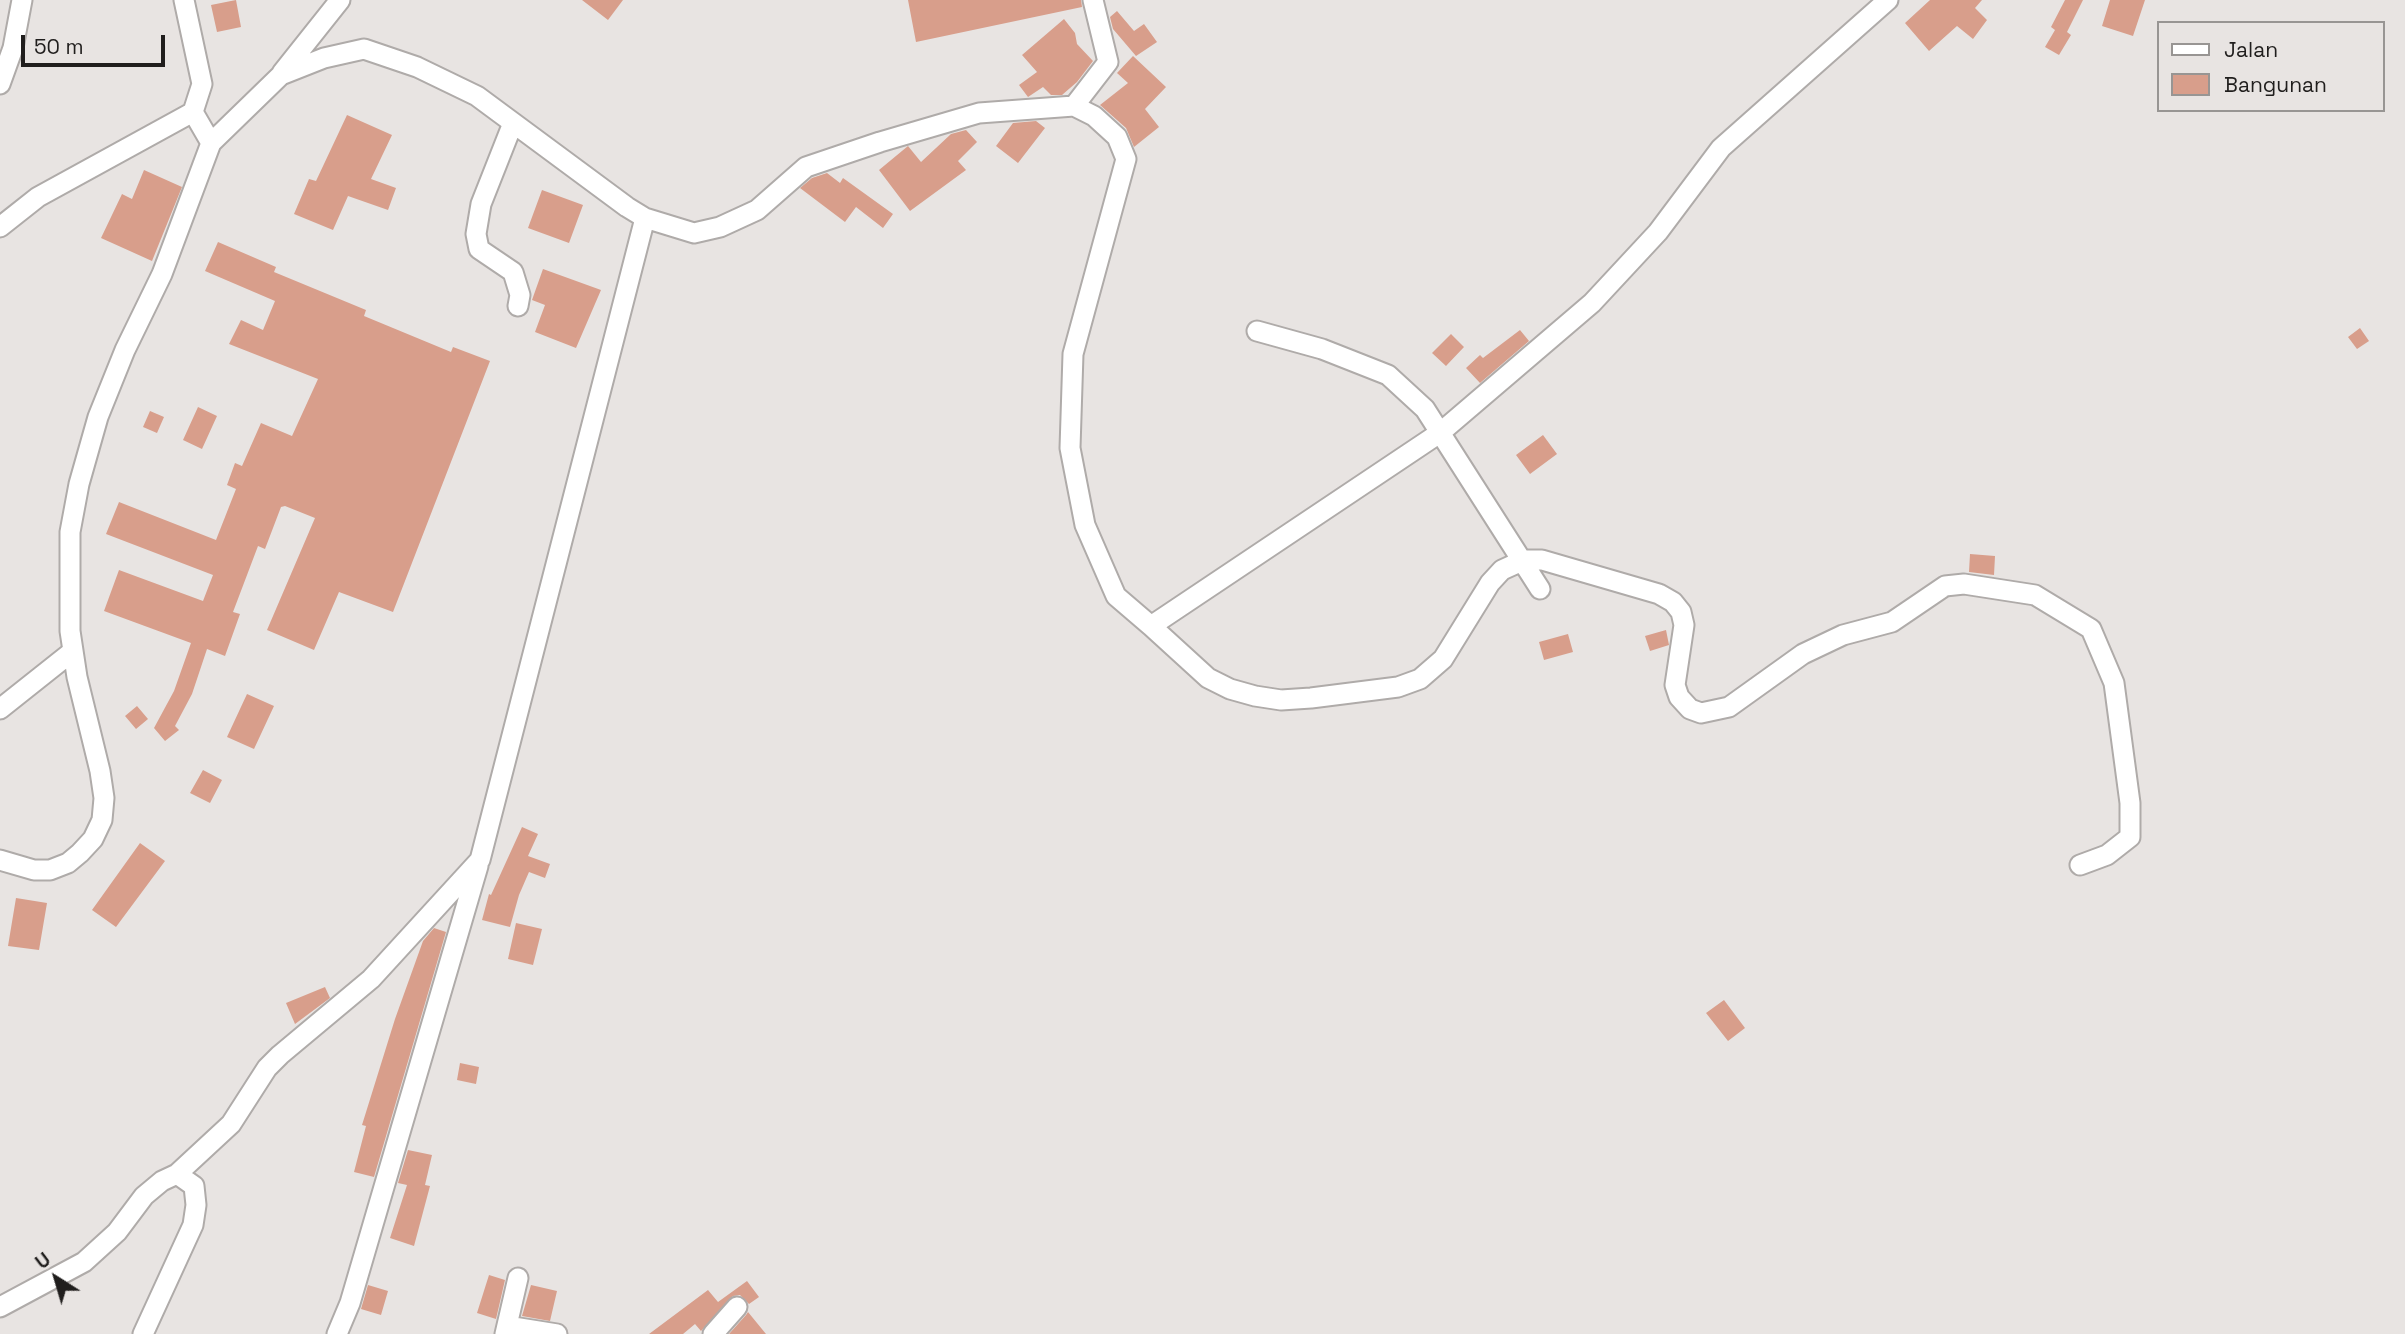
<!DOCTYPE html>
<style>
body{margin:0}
#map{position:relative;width:2405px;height:1334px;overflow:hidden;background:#e8e4e2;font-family:"Space Grotesk",sans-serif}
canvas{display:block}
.legend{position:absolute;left:2157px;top:21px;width:228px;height:91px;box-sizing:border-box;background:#e8e4e2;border:2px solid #989593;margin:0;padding:9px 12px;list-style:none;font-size:21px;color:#201e1d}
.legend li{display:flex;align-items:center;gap:14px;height:35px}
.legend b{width:35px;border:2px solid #989593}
.north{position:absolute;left:21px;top:1243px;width:70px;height:70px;-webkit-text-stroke:5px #e8e4e2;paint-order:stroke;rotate:323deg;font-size:19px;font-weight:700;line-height:28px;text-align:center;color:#201e1d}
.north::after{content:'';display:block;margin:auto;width:24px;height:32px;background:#201e1d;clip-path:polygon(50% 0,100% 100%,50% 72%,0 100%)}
.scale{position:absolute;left:21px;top:35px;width:144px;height:32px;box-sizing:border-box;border:4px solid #201e1d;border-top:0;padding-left:9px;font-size:21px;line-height:24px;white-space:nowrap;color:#201e1d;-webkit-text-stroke:5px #e8e4e2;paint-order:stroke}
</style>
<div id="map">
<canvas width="2405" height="1334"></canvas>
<ul class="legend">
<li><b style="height:9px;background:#fff"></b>Jalan</li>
<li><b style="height:19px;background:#d89e8b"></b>Bangunan</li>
</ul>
<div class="north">U</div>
<div class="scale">50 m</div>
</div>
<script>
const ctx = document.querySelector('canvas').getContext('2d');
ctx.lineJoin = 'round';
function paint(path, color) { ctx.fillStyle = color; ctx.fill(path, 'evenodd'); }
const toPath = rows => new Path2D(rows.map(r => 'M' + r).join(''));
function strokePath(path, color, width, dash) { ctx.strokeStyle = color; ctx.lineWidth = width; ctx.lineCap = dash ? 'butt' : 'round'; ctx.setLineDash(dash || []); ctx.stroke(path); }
paint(toPath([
 [236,0,241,27,217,32,211,5],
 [582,0,623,0,608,20],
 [908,0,1081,0,1082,7,916,42],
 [1930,0,1982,0,1975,8,1987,20,1973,39,1957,26,1929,51,1905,23],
 [2065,0,2083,0,2067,32,2071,35,2059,55,2045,47,2055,30,2051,27],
 [2110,0,2145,0,2133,36,2102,26],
 [1117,11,1134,31,1144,24,1157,42,1136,56,1113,29,1110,17],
 [1064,19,1075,33,1077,44,1093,61,1077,82,1062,95,1051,95,1043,87,1028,97,1019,85,1037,72,1022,55],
 [1133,56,1166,87,1145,109,1159,127,1134,147,1126,128,1100,105,1128,83,1117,73],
 [347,115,392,135,371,179,396,188,388,210,348,196,333,230,294,214,309,179,316,181],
 [1036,121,1045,128,1018,163,996,146,1013,123],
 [966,130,977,142,958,161,966,170,910,211,879,170,908,146,921,162,951,134],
 [144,170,182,187,152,261,101,238,122,194,132,199],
 [827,173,840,183,843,178,893,214,883,228,856,207,845,222,800,188,812,178],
 [542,190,583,205,569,243,528,228],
 [218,242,276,267,274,272,366,310,364,316,451,352,453,347,490,361,393,612,339,592,314,650,267,630,315,518,285,506,281,507,265,549,258,546,233,612,240,614,225,656,207,649,192,694,175,726,179,730,165,741,154,728,174,691,191,643,104,611,119,570,203,601,213,575,106,534,119,502,216,540,236,489,227,485,235,463,242,466,261,423,292,436,318,379,229,344,241,320,263,330,275,301,205,271],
 [543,269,601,290,576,348,535,332,545,305,532,300],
 [2360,328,2369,341,2357,349,2348,337],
 [1520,330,1529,341,1480,383,1466,368,1480,355,1483,358],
 [1451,334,1464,347,1446,366,1432,353],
 [198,407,217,416,202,449,183,440],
 [150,411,164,417,157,433,143,427],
 [1543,435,1557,454,1530,474,1516,455],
 [1970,554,1995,556,1994,575,1969,572],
 [1666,630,1669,645,1650,651,1645,636],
 [1568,634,1573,652,1544,660,1539,642],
 [247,694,274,706,254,749,227,737],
 [137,706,148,719,136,729,125,716],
 [203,770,222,780,210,803,190,793],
 [522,827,538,834,528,856,550,864,545,878,529,872,519,895,510,927,482,920,489,894,491,895],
 [140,843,165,861,116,927,92,910],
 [16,898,47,903,39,950,8,946],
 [516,923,542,929,533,965,508,959],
 [434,928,446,932,374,1177,354,1172,366,1126,362,1125,395,1019,423,941],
 [325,987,330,998,295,1024,286,1003],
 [1724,1000,1745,1028,1728,1041,1706,1013],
 [460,1063,479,1067,476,1084,457,1080],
 [408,1150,432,1155,425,1185,430,1186,414,1246,390,1238,407,1185,398,1183],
 [489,1275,505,1280,496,1319,477,1313],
 [747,1281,759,1297,749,1304,740,1295,733,1296,701,1331,695,1324,683,1334,649,1334,708,1290,718,1302],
 [368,1285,388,1291,381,1315,361,1309],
 [531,1285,557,1291,550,1321,522,1316],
 [748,1312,766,1334,729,1334,746,1315]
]), '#d89e8b');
const minor = toPath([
 [282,73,340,0],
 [0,84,13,48,22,0],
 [1074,106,1108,62,1093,0],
 [193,112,211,143,281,75,324,58,364,49,417,67,477,96,627,207,645,218,694,233,720,227,757,210,806,167,880,142,979,113,1074,106,1094,116,1117,137,1126,159,1073,354,1070,448,1085,525,1116,596,1151,626,1441,432,1592,303,1658,232,1721,148,1888,0],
 [513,123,481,204,476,234,479,249,513,272,520,295,518,306],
 [0,227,38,197,193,112,202,84,184,0],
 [1257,331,1322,349,1388,375,1425,409,1540,589],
 [1151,626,1208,678,1230,689,1255,696,1281,700,1311,698,1398,687,1420,679,1443,659,1490,583,1502,570,1524,560,1542,560,1659,594,1673,602,1681,612,1684,625,1675,685,1679,697,1690,709,1701,713,1729,707,1803,654,1843,635,1892,622,1945,586,1964,584,2035,595,2091,629,2114,683,2130,803,2130,837,2107,855,2080,865],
 [0,709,73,651],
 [0,860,34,870,50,870,68,863,80,853,93,839,102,820,104,798,100,771,77,677,70,631,70,532,79,484,98,417,125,350,162,274,211,143],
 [177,1174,231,1124,267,1068,280,1055,371,979,480,860,645,218],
 [0,1307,84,1262,117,1232,144,1196,162,1181,177,1174,194,1186,196,1205,193,1225,143,1334],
 [507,1326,557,1334],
 [337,1334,350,1303,478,866],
 [505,1334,518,1278],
 [713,1334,737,1307]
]);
strokePath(minor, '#afaba9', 23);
strokePath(minor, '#fff', 19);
</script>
